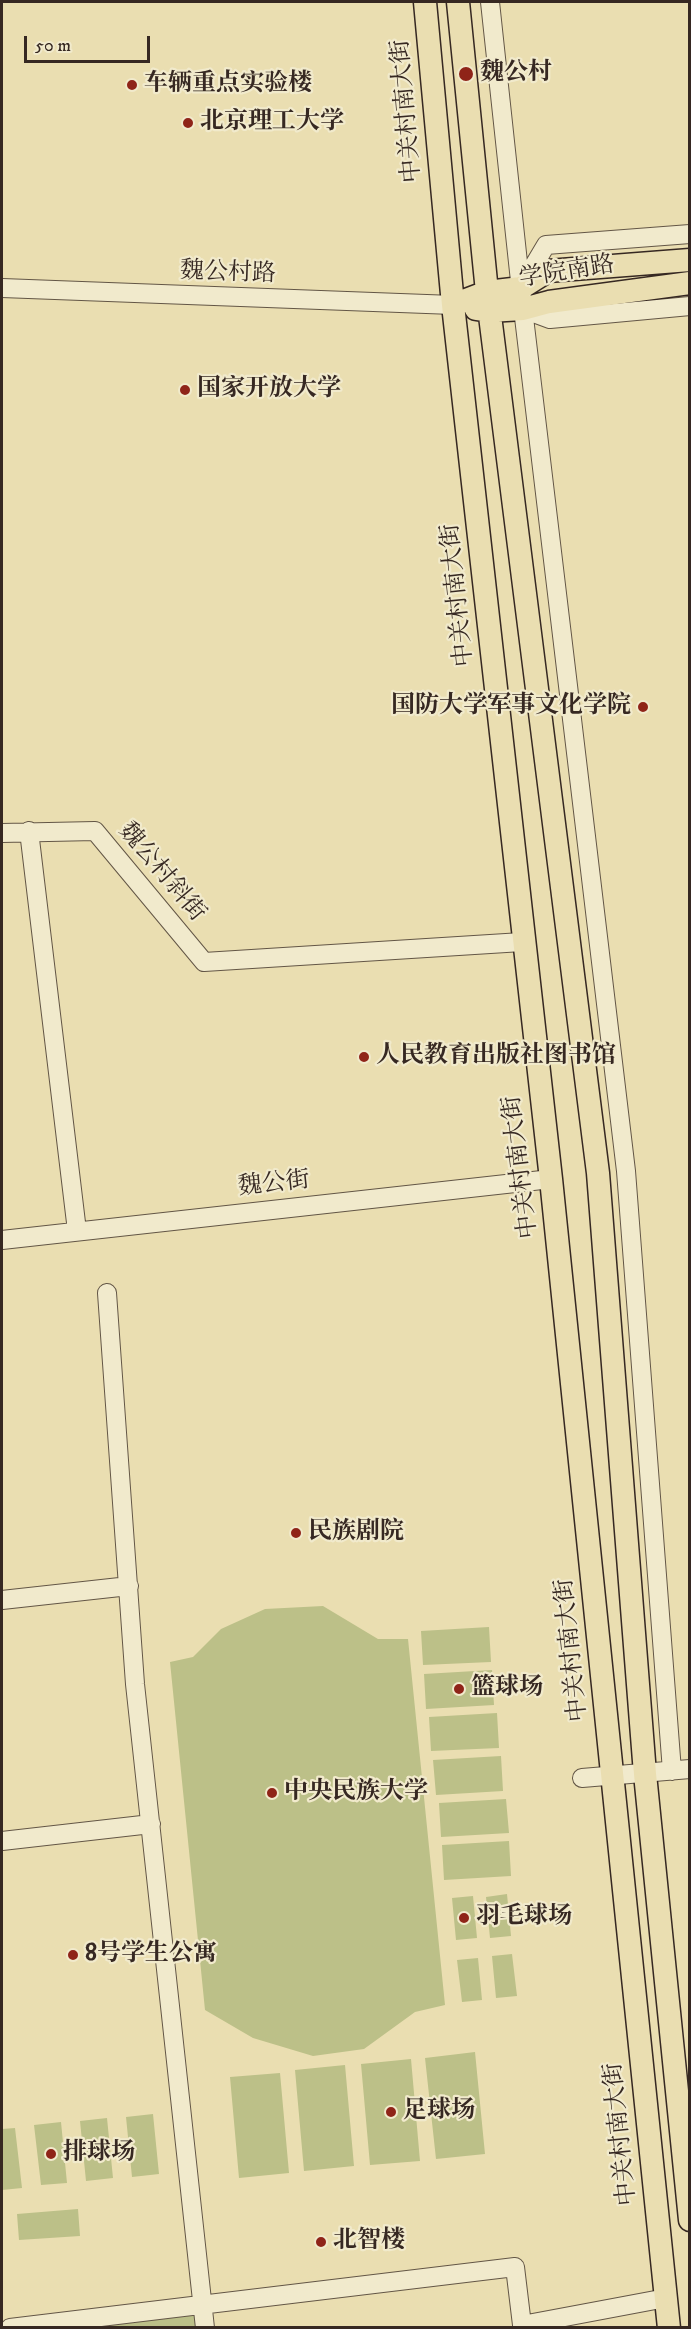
<!DOCTYPE html>
<meta charset="utf-8">
<style>
body{margin:0}
#map{position:relative;width:691px;height:2329px;overflow:hidden;background:#eadeb1;font-family:"IM FELL DW Pica",serif}
canvas{display:block}
.frame{position:absolute;inset:0;border:3px solid #362822;pointer-events:none}
.scale{position:absolute;left:24px;top:36px;width:126px;height:27px;box-sizing:border-box;border:3px solid #362822;border-top:0;padding-left:8px;font-size:18px;line-height:21px;white-space:nowrap;color:#362822;-webkit-text-stroke:4px #f1eacc;paint-order:stroke}
</style>
<div id="map">
<canvas width="691" height="2329"></canvas>
<div class="frame"></div>
<div class="scale">50 m</div>
</div>
<script>
const ctx = document.querySelector('canvas').getContext('2d');
ctx.lineJoin = 'round';
function paint(path, color) { ctx.fillStyle = color; ctx.fill(path, 'evenodd'); }
const toPath = rows => new Path2D(rows.map(r => 'M' + r).join(''));
function strokePath(path, color, width, dash) { ctx.strokeStyle = color; ctx.lineWidth = width; ctx.lineCap = dash ? 'butt' : 'round'; ctx.setLineDash(dash || []); ctx.stroke(path); }
function write(font, color, halo, rows, align = 'center') {
  ctx.font = font + ' "IM FELL DW Pica","Noto Serif SC",serif'; ctx.lineWidth = 4.5; ctx.setLineDash([]); ctx.textBaseline = 'middle'; ctx.strokeStyle = halo; ctx.fillStyle = color; for (const [text, x, y, turn = 0] of rows) {
    ctx.save(); ctx.translate(x, y); ctx.rotate((+turn || 0) * Math.PI / 180); ctx.textAlign = isNaN(turn) ? turn : align; if (halo) ctx.strokeText(text, 0, 0); ctx.fillText(text, 0, 0); ctx.restore();
  }
}
paint(toPath([
 [323,1606,378,1639,408,1639,445,2005,415,2012,364,2049,313,2056,253,2038,205,2010,170,1662,193,1657,221,1629,265,1609],
 [489,1627,491,1662,423,1665,421,1631],
 [492,1670,494,1705,426,1709,424,1674],
 [497,1713,499,1748,431,1751,429,1717],
 [501,1756,503,1791,436,1795,433,1760],
 [506,1799,509,1833,441,1837,439,1803],
 [509,1841,511,1876,444,1880,442,1845],
 [507,1894,511,1936,490,1938,486,1897],
 [473,1896,477,1938,456,1940,452,1898],
 [512,1954,517,1996,496,1998,492,1956],
 [478,1958,482,2000,462,2002,457,1960],
 [475,2052,485,2154,436,2159,425,2058],
 [411,2059,420,2161,370,2165,361,2064],
 [345,2065,354,2166,304,2171,295,2070],
 [280,2073,289,2173,239,2178,230,2077],
 [153,2114,159,2174,132,2177,126,2117],
 [107,2118,113,2178,86,2181,80,2121],
 [61,2122,67,2183,41,2185,34,2125],
 [15,2128,22,2188,2,2190,2,2129],
 [78,2209,80,2236,19,2240,17,2214],
 [203,2304,205,2327,2,2328]
]), '#bcc088');
const minor = toPath([
 [490,2,523,309,626,1171,672,1771],
 [521,287,546,245,690,234],
 [2,288,453,305],
 [523,309,550,319,690,306],
 [29,831,77,1231],
 [2,833,95,831,204,962,522,942],
 [2,1240,551,1179],
 [107,1293,135,1684,205,2328],
 [2,1600,129,1586],
 [582,1778,690,1769],
 [2,1841,151,1824],
 [10,2328,515,2267,522,2325,666,2298]
]);
const major = toPath([
 [425,2,453,305,551,1179,669,2328],
 [458,2,487,292,598,1173,645,1774,690,2220],
 [453,305,487,292,521,288,548,271,690,260],
 [476,309,489,311,523,309,549,302,690,283]
]);
strokePath(minor, '#635646', 20);
strokePath(major, '#362822', 25);
strokePath(minor, '#f1eacc', 18);
strokePath(major, '#eadeb1', 22);
for (const [x, y, r, color] of [
 [466,74,8,"#8f2418"],
 [132,85,6,"#8f2418"],
 [188,123,6,"#8f2418"],
 [185,390,6,"#8f2418"],
 [643,707,6,"#8f2418"],
 [364,1057,6,"#8f2418"],
 [296,1533,6,"#8f2418"],
 [459,1689,6,"#8f2418"],
 [272,1793,6,"#8f2418"],
 [464,1918,6,"#8f2418"],
 [73,1955,6,"#8f2418"],
 [391,2112,6,"#8f2418"],
 [51,2154,6,"#8f2418"],
 [321,2242,6,"#8f2418"]
]) { const dot = new Path2D(); dot.arc(x, y, r, 0, 2 * Math.PI); ctx.fillStyle = color; ctx.fill(dot); strokePath(dot, '#f1eacc', 2); }
write('bold 24px', '#362822', '#f1eacc', [
 ["魏公村",480,74],
 ["车辆重点实验楼",144,85],
 ["北京理工大学",200,123],
 ["国家开放大学",197,390],
 ["国防大学军事文化学院",631,707,"right"],
 ["人民教育出版社图书馆",376,1057],
 ["民族剧院",308,1533],
 ["篮球场",471,1689],
 ["中央民族大学",284,1793],
 ["羽毛球场",476,1918],
 ["8号学生公寓",85,1955],
 ["足球场",403,2112],
 ["排球场",63,2154],
 ["北智楼",333,2242]
], 'left');
write('24px', '#362822', '#f1eacc', [
 ["中关村南大街",408,111,-95],
 ["学院南路",567,273,-9],
 ["魏公村路",228,274,2],
 ["中关村南大街",459,595,-96],
 ["魏公村斜街",161,873,50],
 ["中关村南大街",522,1167,-97],
 ["魏公街",274,1185,-6],
 ["中关村南大街",573,1650,-96],
 ["中关村南大街",622,2134,-96]
]);
</script>
